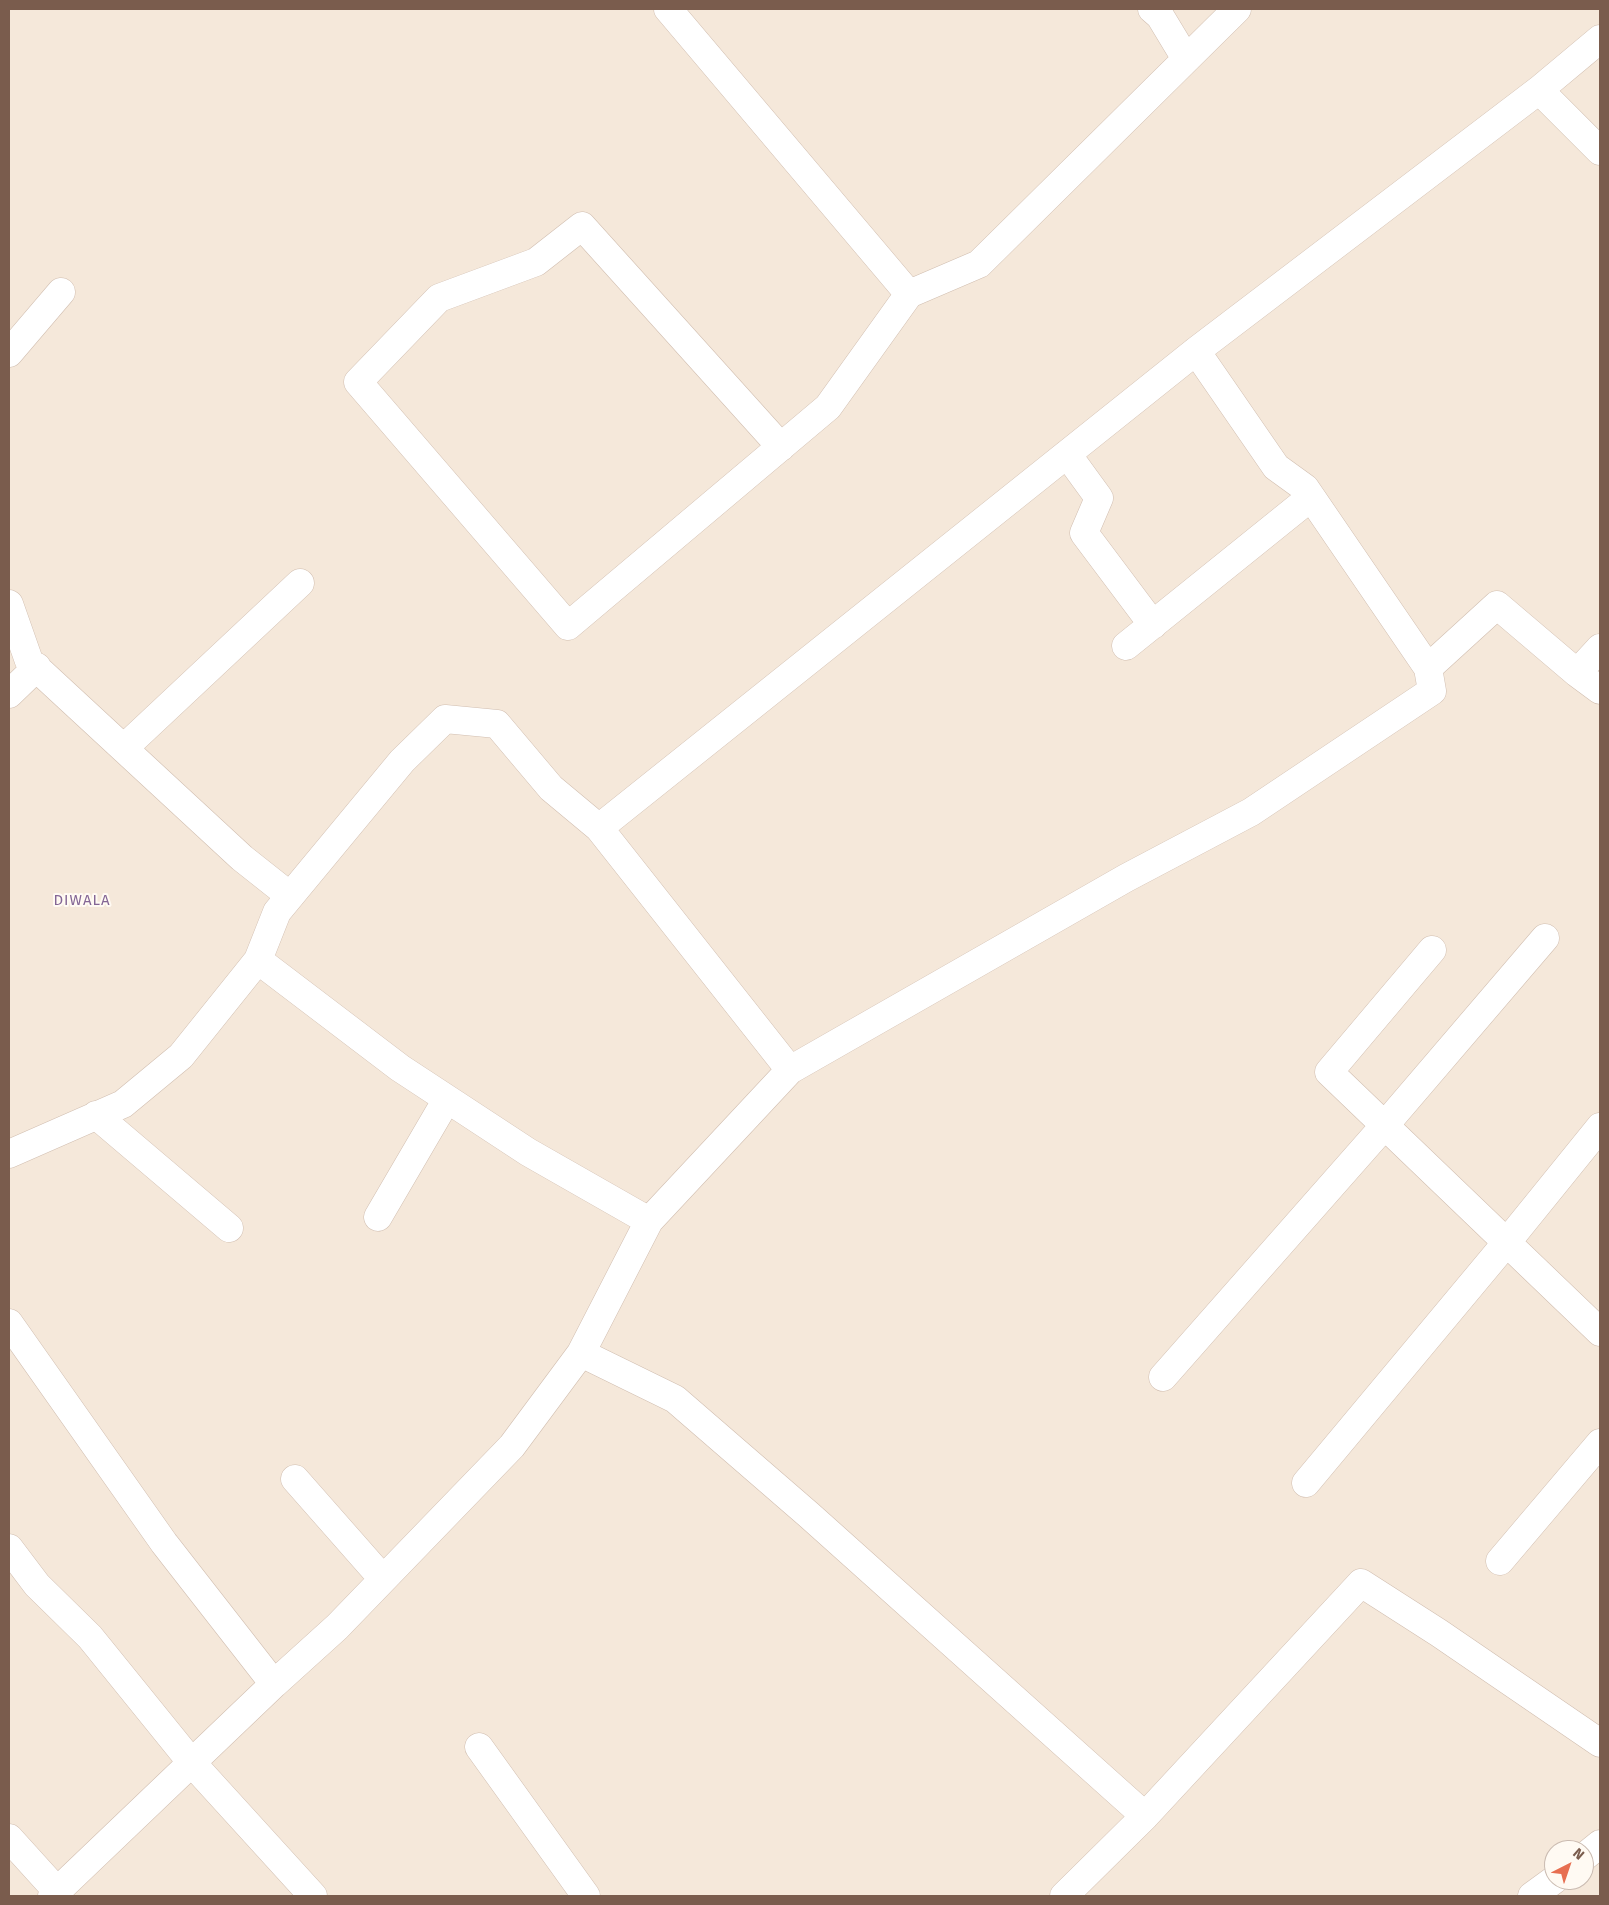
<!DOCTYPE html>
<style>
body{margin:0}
#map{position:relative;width:1609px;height:1905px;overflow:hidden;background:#fdf6ec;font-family:"Fira Sans",sans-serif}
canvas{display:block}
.frame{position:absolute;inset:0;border:10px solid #7a5c4d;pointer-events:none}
.north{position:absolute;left:1544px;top:1840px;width:50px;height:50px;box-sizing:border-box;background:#fffaf3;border:1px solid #cabbb1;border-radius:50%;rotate:41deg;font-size:14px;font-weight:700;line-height:20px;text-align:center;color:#7a5c4d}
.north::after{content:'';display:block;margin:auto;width:18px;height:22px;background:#e76f51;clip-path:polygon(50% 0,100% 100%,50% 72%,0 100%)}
</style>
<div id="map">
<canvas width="1609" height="1905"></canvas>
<div class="frame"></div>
<div class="north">N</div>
</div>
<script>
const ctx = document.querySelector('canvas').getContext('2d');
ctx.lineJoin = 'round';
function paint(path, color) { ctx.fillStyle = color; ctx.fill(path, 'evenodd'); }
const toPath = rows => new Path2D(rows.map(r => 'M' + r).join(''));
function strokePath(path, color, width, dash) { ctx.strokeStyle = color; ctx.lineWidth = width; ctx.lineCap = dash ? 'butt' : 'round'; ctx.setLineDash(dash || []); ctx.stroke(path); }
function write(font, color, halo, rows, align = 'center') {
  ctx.font = font + ' "Fira Sans",sans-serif'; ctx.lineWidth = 4; ctx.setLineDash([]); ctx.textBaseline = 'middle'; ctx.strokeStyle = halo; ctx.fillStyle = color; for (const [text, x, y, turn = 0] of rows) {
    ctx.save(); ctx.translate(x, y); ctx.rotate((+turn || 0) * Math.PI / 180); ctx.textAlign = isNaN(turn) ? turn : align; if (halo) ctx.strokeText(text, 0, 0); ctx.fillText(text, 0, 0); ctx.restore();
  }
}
paint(toPath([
 [9,9,1600,9,1600,1896,9,1896],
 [1554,1850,1584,1850,1584,1880,1554,1880]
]), '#f5e8da');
const street = toPath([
 [668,9,909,294,979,264,1237,9],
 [1152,9,1160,16,1186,59],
 [1539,90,1600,151],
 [1196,351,1276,467,1305,488,1428,668,1497,605,1577,673,1600,690],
 [9,353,61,292],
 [781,447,582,226,536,262,439,298,358,382,568,626,828,407,909,294],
 [1067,454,1099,498,1084,533,1153,625],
 [9,604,29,661,242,858,290,896],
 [1126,646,1311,497],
 [1577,673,1600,648],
 [9,694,37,667],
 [124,748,300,583],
 [599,828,1196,351,1539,90,1600,39],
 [1432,950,1329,1072,1600,1332],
 [258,960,400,1068,528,1152,649,1221],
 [96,1115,229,1228],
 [9,1154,123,1104,181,1056,258,960,277,912,402,761,445,719,497,724,551,788,599,828,790,1070],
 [378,1217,447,1099],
 [9,1323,164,1543,274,1684],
 [581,1353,675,1399,809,1515,1145,1816],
 [1163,1377,1385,1125,1545,938],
 [295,1479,383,1579],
 [1306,1483,1507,1242,1600,1127],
 [9,1548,37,1585,90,1637,192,1763,313,1896],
 [1500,1561,1600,1443],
 [479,1747,586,1896],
 [9,1838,57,1891],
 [1584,1857,1600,1844],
 [52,1896,274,1684,337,1627,512,1446,581,1353,649,1221,790,1070,1126,878,1251,812,1432,691,1428,668],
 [1064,1896,1145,1816,1361,1583,1439,1633,1600,1743],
 [1532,1896,1554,1880]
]);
strokePath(street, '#d1beb0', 29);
strokePath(street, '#fff', 28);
ctx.letterSpacing = '1px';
write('15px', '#846695', '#fffaf3', [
 ["DIWALA",82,901]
]);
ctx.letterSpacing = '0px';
</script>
